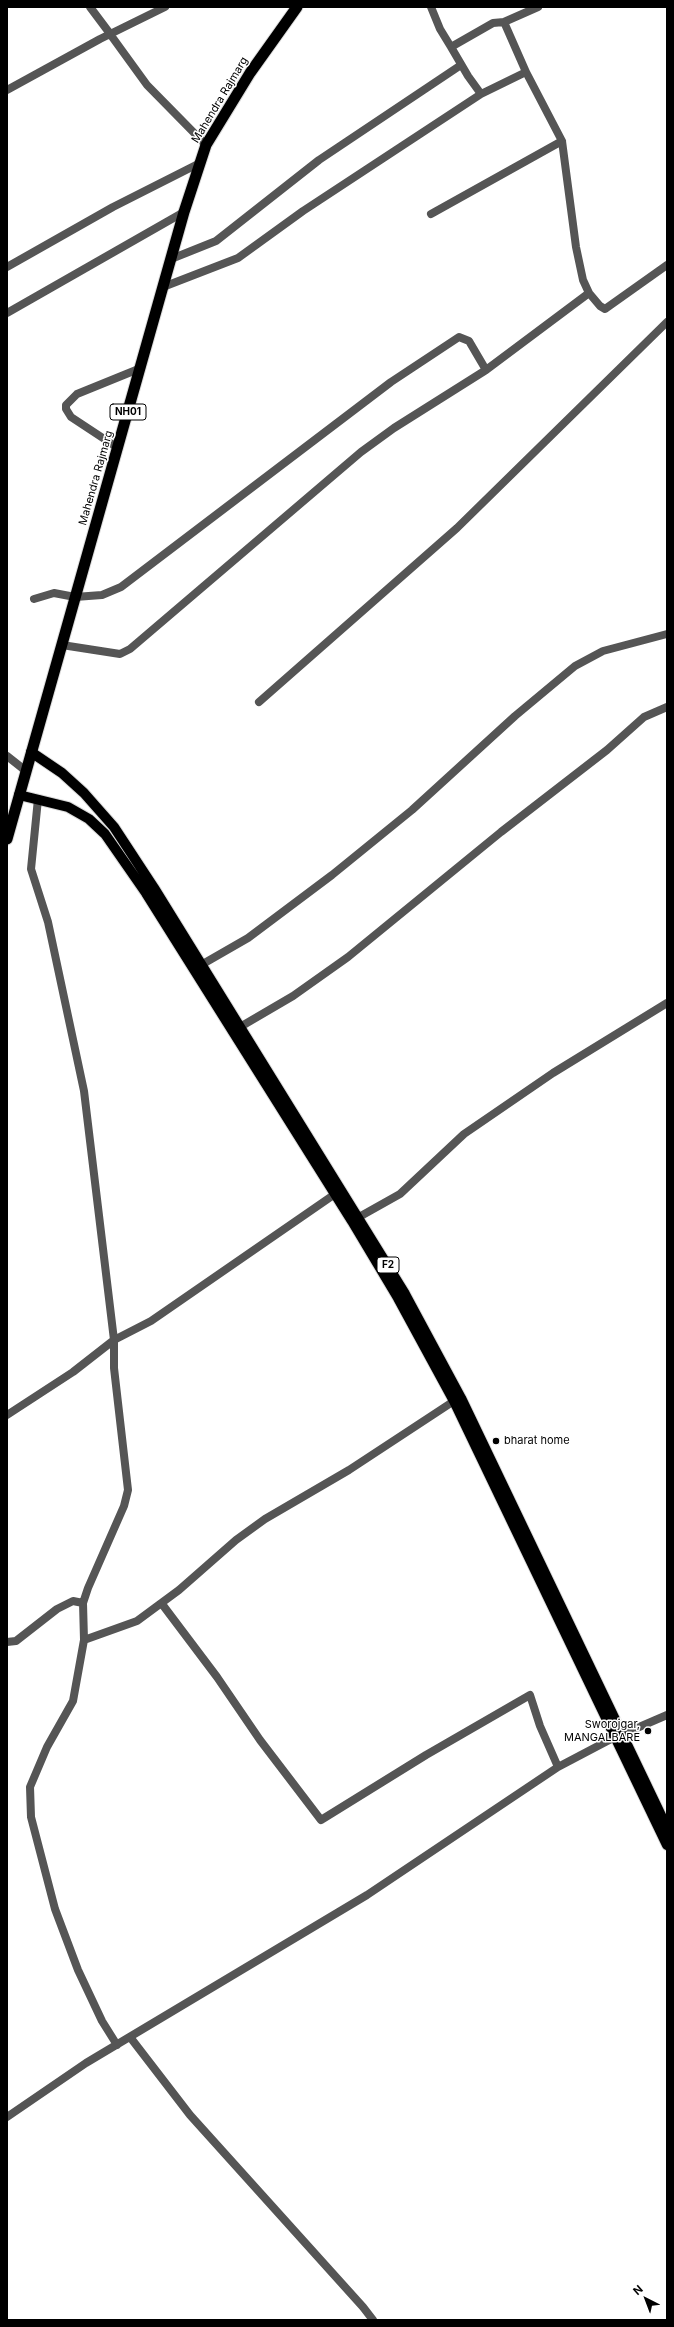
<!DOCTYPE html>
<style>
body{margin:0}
#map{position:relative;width:674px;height:2327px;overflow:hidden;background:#fff;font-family:Inter,sans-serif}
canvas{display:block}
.frame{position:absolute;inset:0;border:8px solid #000;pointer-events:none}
.north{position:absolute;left:626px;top:2279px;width:40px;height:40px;-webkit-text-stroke:3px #fff;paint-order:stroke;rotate:318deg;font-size:11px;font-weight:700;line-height:16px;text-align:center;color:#000}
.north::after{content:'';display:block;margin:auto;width:14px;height:18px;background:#000;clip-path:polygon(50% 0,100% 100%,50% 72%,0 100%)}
</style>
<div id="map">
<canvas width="674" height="2327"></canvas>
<div class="frame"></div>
<div class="north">N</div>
</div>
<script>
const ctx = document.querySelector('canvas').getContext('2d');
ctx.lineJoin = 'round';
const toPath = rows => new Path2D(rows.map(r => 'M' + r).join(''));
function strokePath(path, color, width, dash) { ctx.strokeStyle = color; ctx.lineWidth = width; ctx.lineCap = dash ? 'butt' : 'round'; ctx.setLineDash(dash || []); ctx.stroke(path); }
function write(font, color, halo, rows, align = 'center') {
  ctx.font = font + ' Inter,sans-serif'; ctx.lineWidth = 3; ctx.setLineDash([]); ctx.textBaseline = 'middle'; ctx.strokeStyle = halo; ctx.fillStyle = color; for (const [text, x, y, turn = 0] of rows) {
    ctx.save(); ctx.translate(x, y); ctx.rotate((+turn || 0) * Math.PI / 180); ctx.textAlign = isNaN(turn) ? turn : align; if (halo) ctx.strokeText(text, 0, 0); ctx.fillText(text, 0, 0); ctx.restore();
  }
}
const primary = toPath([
 [31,752,62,773,84,793,114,827,154,888,405,1294,461,1398,667,1828],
 [19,795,68,807,89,819,105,834,146,893,352,1221,398,1298,454,1401,667,1845]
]);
const trunk = toPath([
 [7,839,184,212,206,145,250,73,297,7]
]);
strokePath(primary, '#dbdbdb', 12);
strokePath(trunk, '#dbdbdb', 13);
strokePath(toPath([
 [90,7,111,35],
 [431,7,440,29,451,47,493,23,504,22,538,7],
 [504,22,526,72,562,141,576,247,583,280,589,293,600,306,605,309,667,265],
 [110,34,147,85,206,145],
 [451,47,468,76,481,94,526,72],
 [7,90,100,39,165,7],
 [431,214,562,141],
 [171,259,216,241,319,160,461,65],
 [7,267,113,207,200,163],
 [163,287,238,258,303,211,481,94],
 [7,313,184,212],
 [118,448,71,417,66,409,66,405,77,394,141,368],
 [34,599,54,593,75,597,102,595,121,587,391,382,459,337,469,341,486,370],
 [62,645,120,654,130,649,361,452,394,428,486,370,589,293],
 [259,702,457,528,667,322],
 [7,756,26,771],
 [38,799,31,869,48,922,84,1091,114,1340,151,1321,335,1194],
 [201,965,248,938,332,875,412,810,515,716,575,666,603,651,667,634],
 [240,1027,293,996,348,957,501,832,607,750,644,717,667,707],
 [359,1217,400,1194,464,1134,553,1073,667,1003],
 [7,1415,73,1372,114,1340,114,1368,128,1490,124,1506,88,1588,83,1603,84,1640,137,1621,179,1590,236,1540,265,1519,349,1470,454,1401],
 [162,1604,217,1677,260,1740,321,1820,426,1755,530,1695,540,1726,558,1767],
 [84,1640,73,1701,47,1747,30,1787,31,1817,55,1909,78,1970,102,2021,117,2045],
 [7,1642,16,1641,57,1609,73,1601,83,1603],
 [130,2037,190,2115,363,2307,373,2320],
 [7,2117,86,2063,367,1895,558,1767,615,1737]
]), '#555', 8);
strokePath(toPath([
 [623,1734,667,1715]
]), '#555', 8);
strokePath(primary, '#000', 10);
strokePath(trunk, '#000', 11);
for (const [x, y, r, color] of [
 [496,1441,4,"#000"],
 [648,1731,4,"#000"]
]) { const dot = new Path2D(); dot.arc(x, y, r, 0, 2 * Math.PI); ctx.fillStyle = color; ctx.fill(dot); strokePath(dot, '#fff', 1.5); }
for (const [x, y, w] of [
 [128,412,36],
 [388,1265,22]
]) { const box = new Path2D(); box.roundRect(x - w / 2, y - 8, w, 16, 3); ctx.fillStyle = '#fff'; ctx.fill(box); strokePath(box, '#000', 1); }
write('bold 10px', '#000', null, [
 ["NH01",128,412],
 ["F2",388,1265]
]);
write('11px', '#000', '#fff', [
 ["Mahendra Rajmarg",220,100,-59],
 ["Mahendra Rajmarg",96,478,-74]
]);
write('11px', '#000', '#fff', [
 ["bharat home",504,1441],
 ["Sworojgar,",640,1725,"right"],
 ["MANGALBARE",640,1738,"right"]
], 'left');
</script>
